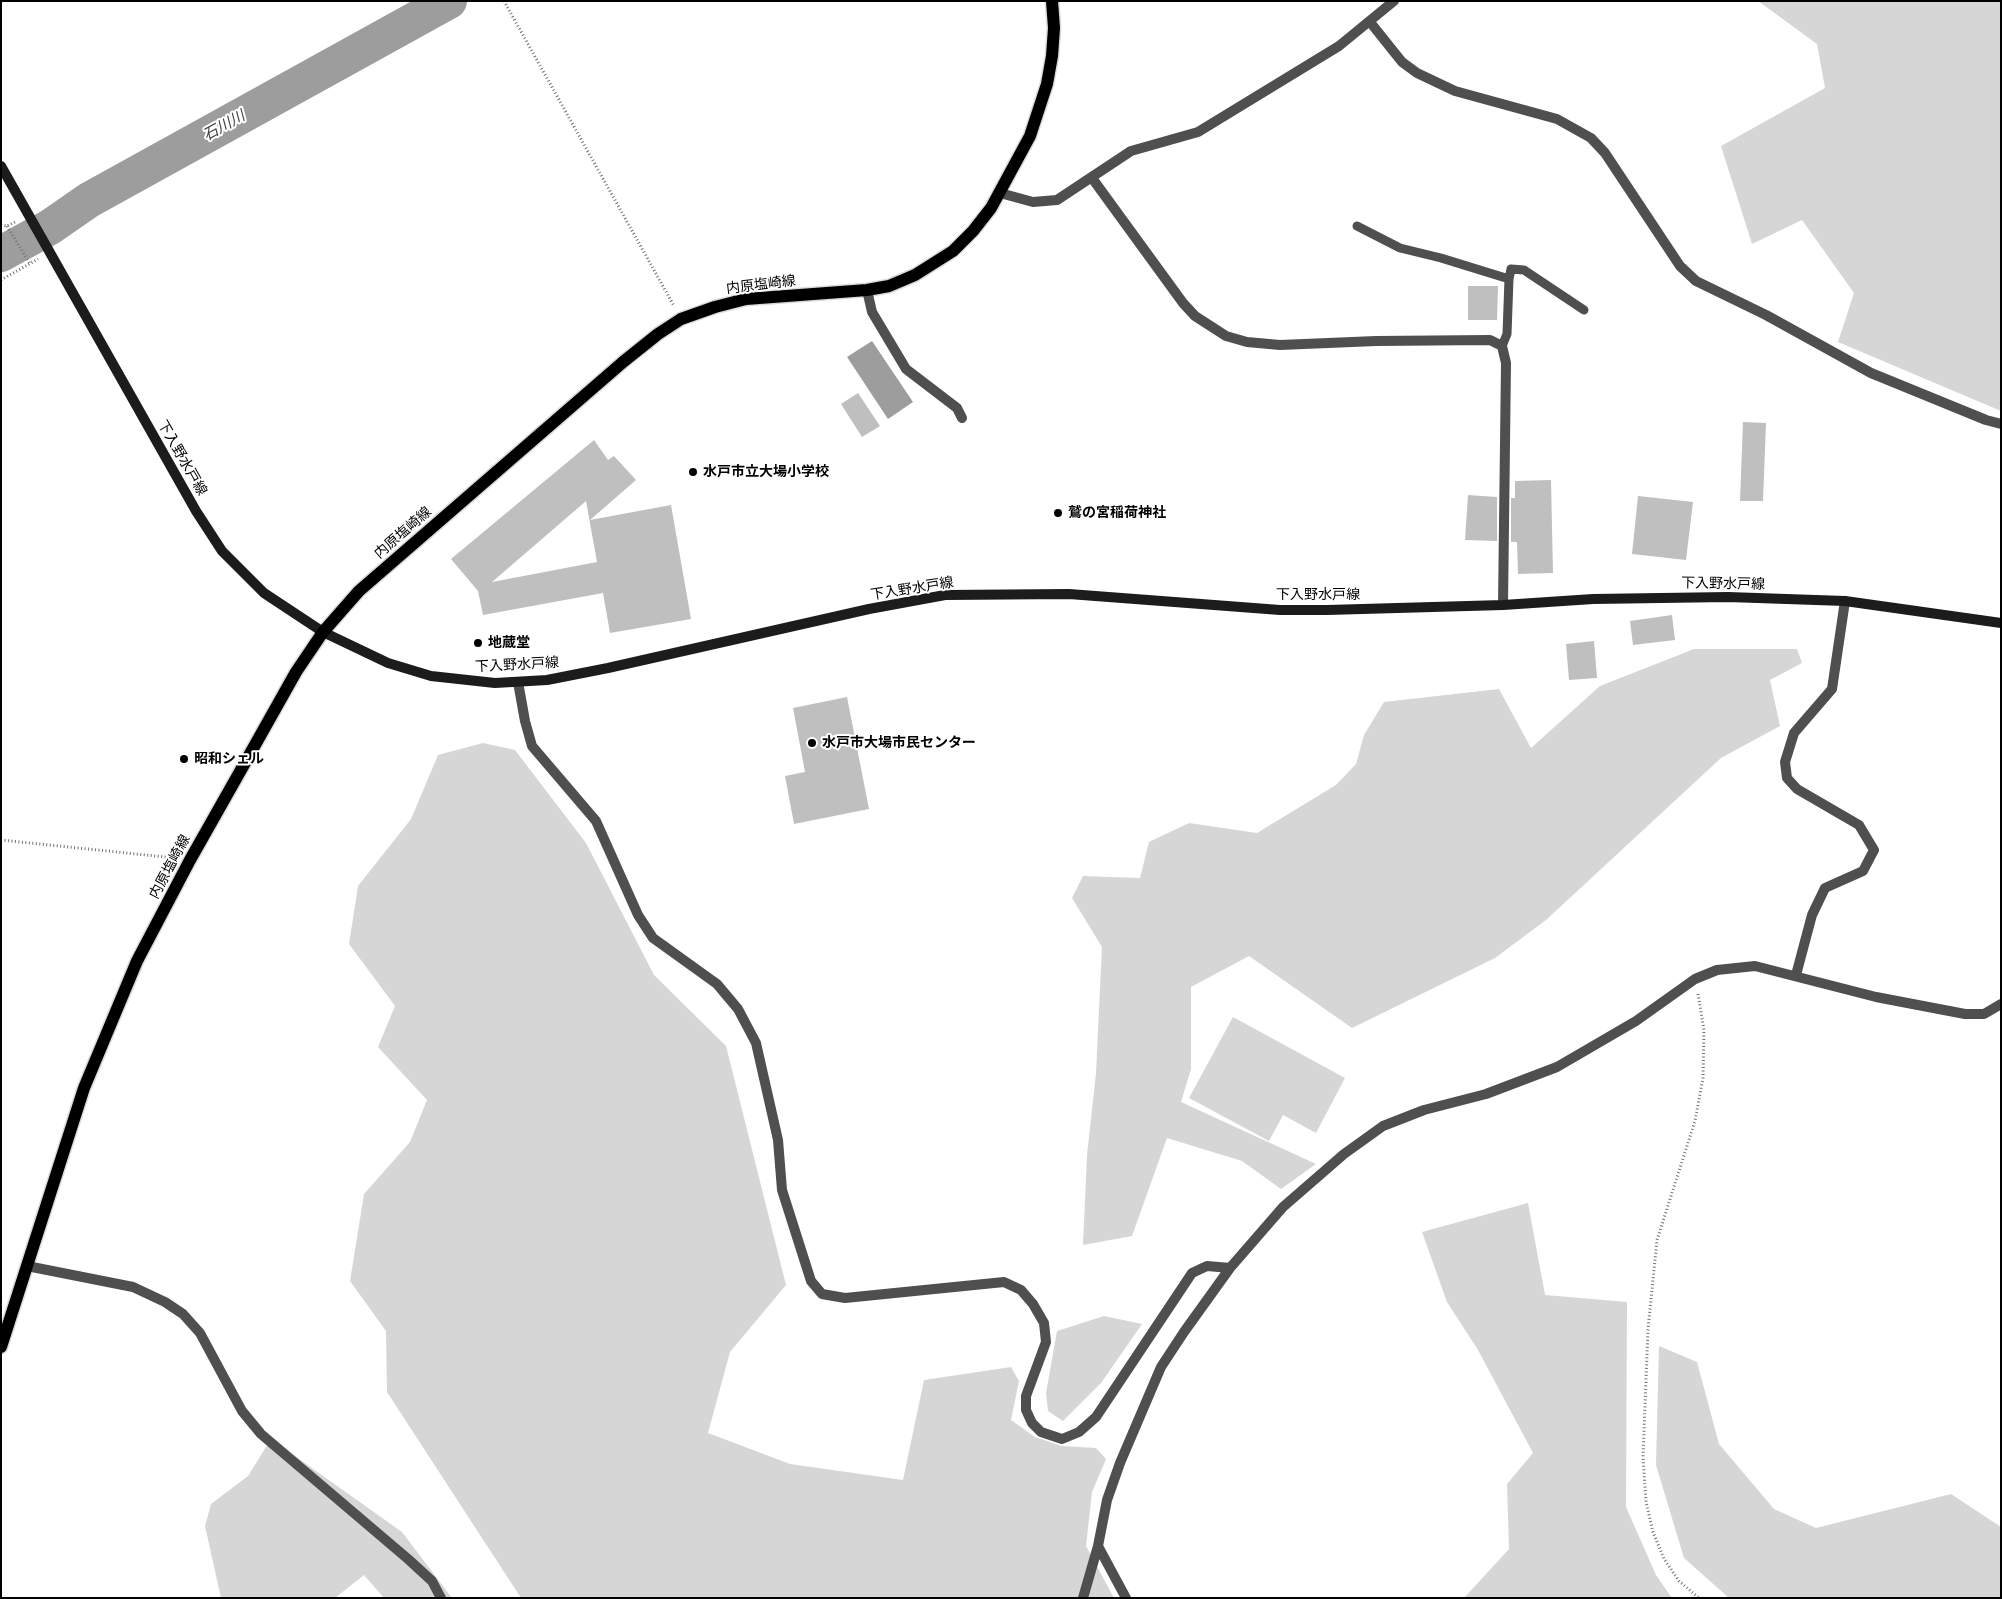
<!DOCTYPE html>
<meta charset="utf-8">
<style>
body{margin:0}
#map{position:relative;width:2002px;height:1599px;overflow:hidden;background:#fff;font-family:"PT Sans",sans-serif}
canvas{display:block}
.frame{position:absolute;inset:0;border:2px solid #000;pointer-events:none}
</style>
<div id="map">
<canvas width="2002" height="1599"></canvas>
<div class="frame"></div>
</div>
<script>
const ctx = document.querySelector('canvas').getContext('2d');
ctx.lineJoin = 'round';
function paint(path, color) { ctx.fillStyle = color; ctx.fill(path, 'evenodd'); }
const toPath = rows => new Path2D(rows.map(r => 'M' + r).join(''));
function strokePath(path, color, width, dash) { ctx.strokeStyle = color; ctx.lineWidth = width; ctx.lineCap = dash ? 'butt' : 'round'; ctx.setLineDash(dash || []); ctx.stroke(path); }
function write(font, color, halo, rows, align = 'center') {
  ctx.font = font + ' "PT Sans","Noto Sans JP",sans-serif'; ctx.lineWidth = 4; ctx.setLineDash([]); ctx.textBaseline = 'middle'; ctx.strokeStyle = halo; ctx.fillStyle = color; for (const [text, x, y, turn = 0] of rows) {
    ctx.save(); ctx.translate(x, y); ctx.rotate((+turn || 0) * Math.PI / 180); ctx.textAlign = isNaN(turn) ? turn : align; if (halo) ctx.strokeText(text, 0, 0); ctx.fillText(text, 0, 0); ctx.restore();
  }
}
paint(toPath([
 [1758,1,2001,1,2001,411,1838,342,1854,293,1802,220,1752,244,1721,146,1825,88,1817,44],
 [1694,649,1797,649,1802,663,1770,680,1780,726,1721,758,1546,920,1495,958,1352,1028,1249,956,1191,987,1191,1069,1181,1102,1316,1164,1281,1189,1242,1161,1167,1138,1132,1236,1083,1245,1087,1155,1096,1073,1102,947,1072,898,1083,876,1140,878,1149,842,1189,823,1257,833,1336,785,1356,764,1364,735,1384,702,1499,689,1531,748,1600,686],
 [483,743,515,750,586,843,654,975,726,1046,786,1285,730,1352,708,1433,790,1464,903,1480,924,1380,1011,1367,1019,1381,1011,1420,1035,1437,1062,1446,1096,1448,1106,1459,1092,1492,1086,1546,1114,1598,521,1598,387,1392,386,1331,350,1281,364,1194,410,1142,427,1100,378,1047,395,1006,349,944,358,886,411,819,438,755],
 [1233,1017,1345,1078,1316,1133,1283,1115,1269,1141,1189,1098],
 [1528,1203,1545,1295,1627,1302,1626,1507,1656,1575,1672,1598,1464,1598,1509,1549,1507,1484,1533,1453,1478,1350,1447,1302,1422,1232],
 [1104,1316,1142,1324,1101,1383,1063,1421,1048,1411,1046,1393,1057,1331],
 [1659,1346,1697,1362,1719,1444,1774,1509,1816,1528,1951,1494,2001,1527,2001,1598,1729,1598,1684,1558,1656,1465],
 [271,1439,402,1532,452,1598,384,1598,364,1575,335,1598,221,1598,205,1526,211,1504,248,1476]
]), '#d6d6d6');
paint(toPath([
 [872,341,913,402,888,419,847,357]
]), '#9d9d9d');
strokePath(toPath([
 [1,254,50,227,89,200,449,1]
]), '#9d9d9d', 36);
paint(toPath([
 [1468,286,1498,286,1497,320,1468,320],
 [858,393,880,426,862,437,841,404],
 [1743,422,1766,423,1763,501,1740,501],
 [594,440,608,460,614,456,636,480,590,520,671,505,691,619,610,633,603,593,483,615,478,591,451,559],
 [586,501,597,562,492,582],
 [1551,480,1553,573,1518,574,1517,542,1511,542,1511,498,1515,498,1515,481],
 [1468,495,1497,497,1497,541,1465,540],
 [1638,496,1693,502,1686,560,1632,554],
 [1672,615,1675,640,1633,645,1630,621],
 [1594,641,1597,678,1569,680,1566,644],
 [847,697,869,809,794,824,785,776,805,772,793,708]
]), '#bfbfbf');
const primary = toPath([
 [1,1347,84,1088,137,961,190,860,246,761,296,672,323,632,359,591,623,362,658,334,681,319,715,307,746,299,867,290,889,286,915,275,953,251,973,231,991,208,1030,136,1047,84,1052,56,1054,28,1052,1]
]);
strokePath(primary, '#dbdbdb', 15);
strokePath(toPath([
 [504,1,674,306],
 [1,225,7,226,17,221],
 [7,226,30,264],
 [1,280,38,259],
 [1,840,175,858],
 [1698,994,1704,1030,1703,1078,1695,1121,1657,1240,1648,1329,1643,1457,1646,1502,1653,1532,1664,1559,1679,1581,1699,1598]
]), '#717171', 3, [1, 2.5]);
strokePath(toPath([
 [1357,226,1400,248,1441,258,1509,279],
 [1502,346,1507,334,1509,279,1511,269,1524,270,1584,310]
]), '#4f4f4f', 9);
strokePath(toPath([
 [1370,22,1402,62,1417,73,1455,91,1557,119,1591,138,1605,153,1680,266,1696,281,1766,315,1871,373,1986,420,2001,424],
 [1092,178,1183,303,1195,316,1226,336,1247,342,1280,345,1376,341,1490,340,1502,346,1506,363,1503,605],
 [1000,193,1033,202,1057,200,1131,151,1198,132,1339,46,1394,1],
 [867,290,872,312,906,369,957,408,962,418],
 [518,682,525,721,532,746,596,821,638,915,653,938,717,984,738,1009,756,1043,778,1140,782,1190,811,1281,822,1294,845,1298,1004,1282,1021,1290,1033,1304,1044,1323,1046,1342,1026,1396,1026,1410,1032,1423,1041,1432,1062,1439,1079,1432,1096,1417,1192,1273,1207,1266,1230,1268],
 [1796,975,1812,915,1825,888,1863,871,1874,850,1859,825,1797,789,1787,778,1785,762,1794,733,1832,689,1845,601],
 [27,1266,133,1287,165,1302,183,1314,200,1333,242,1411,261,1434,408,1559,432,1581,441,1598],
 [1098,1546,1126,1598],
 [1083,1598,1098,1546,1107,1500,1120,1463,1161,1367,1184,1332,1230,1268,1283,1207,1344,1154,1383,1126,1424,1110,1486,1094,1557,1067,1636,1021,1695,979,1717,970,1755,966,1876,997,1965,1014,1984,1014,2001,1004]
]), '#4f4f4f', 10);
strokePath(toPath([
 [1,166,196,511,222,551,264,593,323,632,388,663,431,676,495,683,547,680,608,668,869,609,945,595,1069,594,1280,610,1327,610,1503,605,1593,599,1728,597,1845,601,2001,623]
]), '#1c1c1c', 10);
strokePath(primary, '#000', 12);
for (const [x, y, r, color] of [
 [693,472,5,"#000"],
 [1058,513,5,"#000"],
 [478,643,5,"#000"],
 [812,743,5,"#000"],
 [184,759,5,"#000"]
]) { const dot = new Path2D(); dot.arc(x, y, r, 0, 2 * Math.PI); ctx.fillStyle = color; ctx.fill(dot); strokePath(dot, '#fff', 2); }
write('14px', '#000', '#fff', [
 ["内原塩崎線",761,285,-7],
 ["下入野水戸線",182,458,60],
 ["内原塩崎線",403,533,-41],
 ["下入野水戸線",1723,584,1],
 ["下入野水戸線",912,589,-9],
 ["下入野水戸線",1318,595],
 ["下入野水戸線",517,665,-3],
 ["内原塩崎線",170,867,-62]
]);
write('bold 14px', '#000', '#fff', [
 ["水戸市立大場小学校",703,472],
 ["鷲の宮稲荷神社",1068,513],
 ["地蔵堂",488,643],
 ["水戸市大場市民センター",822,743],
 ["昭和シェル",194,759]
], 'left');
write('italic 15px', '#3e3e3e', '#fff', [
 ["石川川",224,126,-29]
]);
</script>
